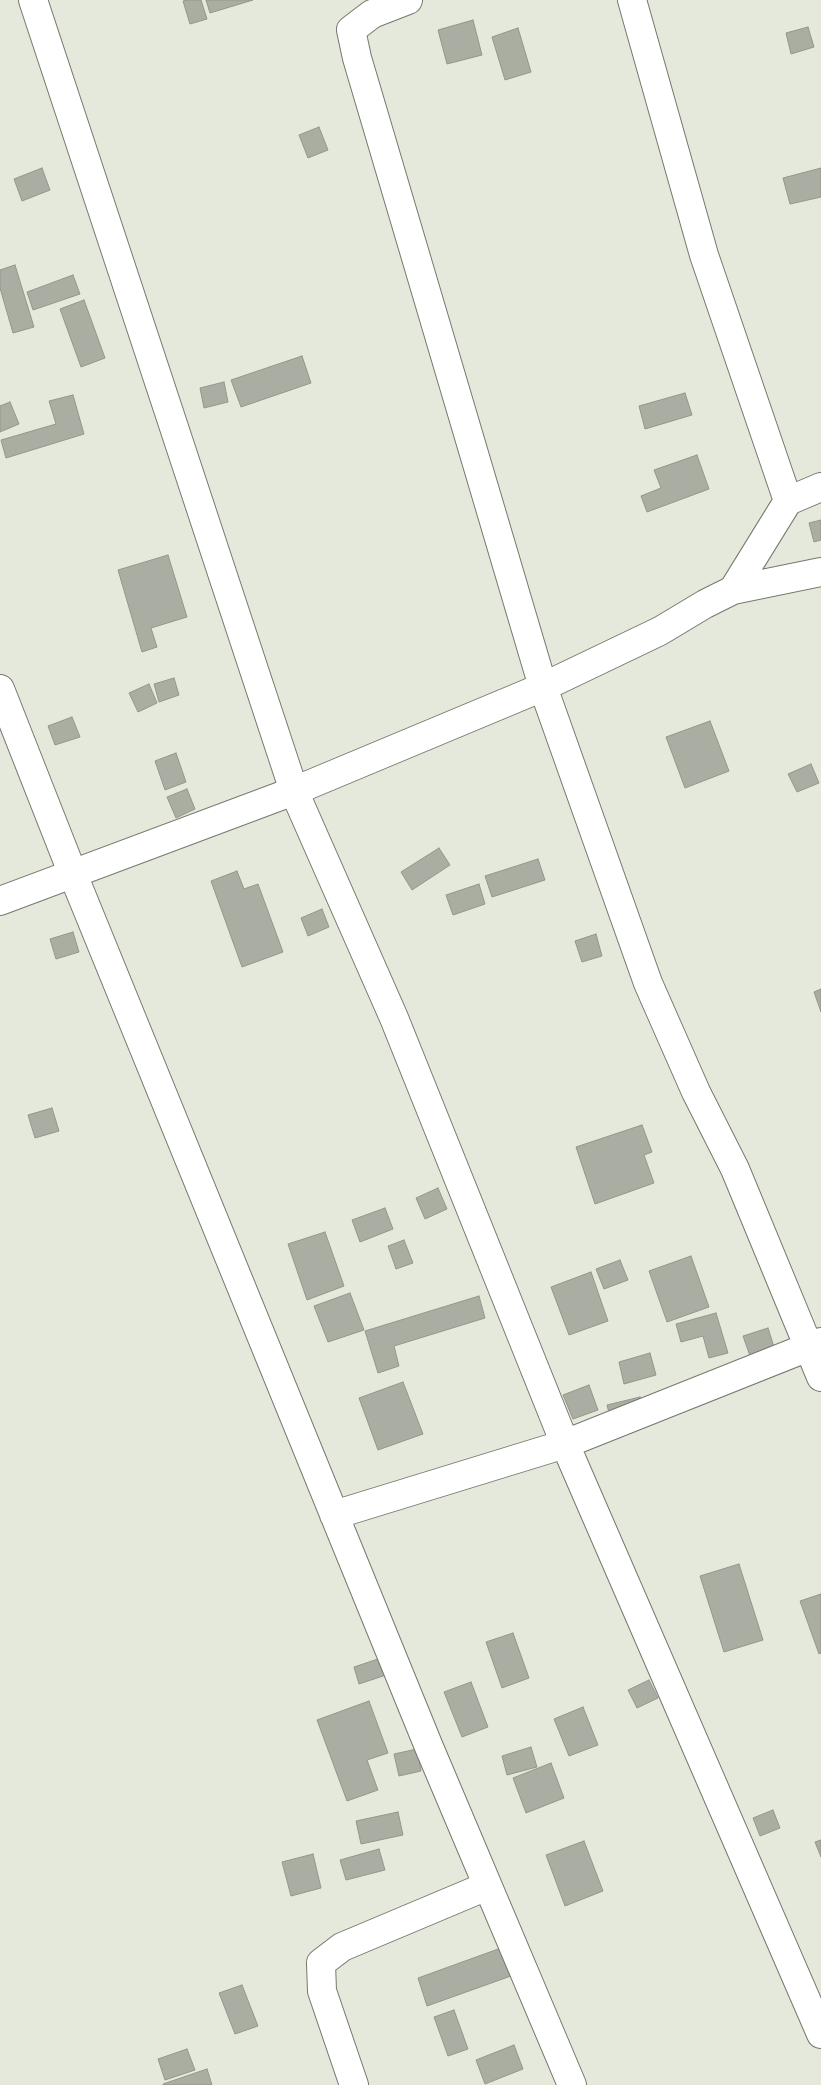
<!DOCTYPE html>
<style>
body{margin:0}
canvas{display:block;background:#e4e9dc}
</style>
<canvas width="821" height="2085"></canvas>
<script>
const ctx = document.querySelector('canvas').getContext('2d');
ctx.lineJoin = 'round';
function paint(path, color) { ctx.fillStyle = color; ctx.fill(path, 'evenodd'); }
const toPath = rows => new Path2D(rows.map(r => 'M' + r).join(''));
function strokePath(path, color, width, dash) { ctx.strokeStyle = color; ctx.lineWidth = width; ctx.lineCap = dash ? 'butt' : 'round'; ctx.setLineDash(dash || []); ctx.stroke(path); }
const building = toPath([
 [187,0,201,0,207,19,190,24,183,1,187,0],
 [206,0,253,0,210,13,206,0],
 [473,20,482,55,447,64,438,30,473,20],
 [808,27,814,47,791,54,786,33,808,27],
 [518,28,531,72,505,80,492,37,518,28],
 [319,127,328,150,308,158,299,135,319,127],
 [42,168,50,190,22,201,14,179,42,168],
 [821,168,821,197,790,204,783,178,821,168],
 [15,265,34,327,13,333,0,288,0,270,15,265],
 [73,275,80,294,33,310,27,292,73,275],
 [84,300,105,358,81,367,60,309,84,300],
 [302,356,311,383,241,407,231,380,302,356],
 [224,382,228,402,204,408,200,388,224,382],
 [685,393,692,415,645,429,639,406,685,393],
 [73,395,84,434,6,458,1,440,56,424,49,401,73,395],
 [10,402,19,424,0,432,0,406,10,402],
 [697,455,709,489,647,512,641,496,661,488,654,470,697,455],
 [821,520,821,540,814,542,809,523,821,520],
 [168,555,187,617,151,628,157,647,142,652,118,570,168,555],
 [174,678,179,695,159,702,154,684,174,678],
 [149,684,157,703,138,712,129,693,149,684],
 [72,717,80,737,55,745,48,726,72,717],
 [710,721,729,771,685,788,666,737,710,721],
 [176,753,186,782,165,790,155,761,176,753],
 [811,764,819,783,797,792,788,774,811,764],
 [187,789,195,809,176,818,167,797,187,789],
 [439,848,450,865,412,890,401,872,439,848],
 [538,859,545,880,492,897,485,876,538,859],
 [237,871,244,889,258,884,283,952,242,967,211,881,237,871],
 [479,884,485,904,453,915,446,895,479,884],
 [322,909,329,927,308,936,301,918,322,909],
 [73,932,79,952,56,959,50,939,73,932],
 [596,934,602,956,582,962,575,941,596,934],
 [821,989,821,1012,814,992,821,989],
 [52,1108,59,1131,35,1138,28,1115,52,1108],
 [642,1125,652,1152,644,1155,654,1183,595,1204,576,1147,642,1125],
 [438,1188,447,1209,425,1219,416,1198,438,1188],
 [385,1208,393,1229,360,1242,352,1220,385,1208],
 [325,1232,344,1286,307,1300,288,1244,325,1232],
 [404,1240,413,1263,396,1269,388,1246,404,1240],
 [691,1256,709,1307,667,1322,649,1271,691,1256],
 [620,1260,628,1280,604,1289,596,1269,620,1260],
 [591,1272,608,1321,569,1335,551,1287,591,1272],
 [350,1293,364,1330,328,1342,314,1306,350,1293],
 [479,1296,485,1318,394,1346,399,1366,378,1373,365,1331,479,1296],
 [716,1313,728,1353,709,1358,703,1336,681,1342,676,1324,716,1313],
 [768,1328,774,1347,750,1356,743,1336,768,1328],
 [650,1353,656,1375,624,1384,619,1362,650,1353],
 [403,1382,423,1434,378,1450,359,1398,403,1382],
 [589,1385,598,1410,573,1419,563,1395,589,1385],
 [640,1397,644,1413,611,1421,607,1405,640,1397],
 [739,1564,763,1640,724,1652,700,1576,739,1564],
 [821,1594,821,1653,819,1654,800,1601,821,1594],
 [513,1633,529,1678,502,1688,486,1642,513,1633],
 [381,1658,386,1675,359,1684,354,1667,381,1658],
 [649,1680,658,1698,637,1708,628,1690,649,1680],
 [471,1682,488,1727,462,1737,444,1692,471,1682],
 [369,1701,388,1753,367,1760,378,1790,347,1801,317,1720,369,1701],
 [583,1707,598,1745,569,1756,554,1719,583,1707],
 [531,1747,537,1767,507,1775,502,1756,531,1747],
 [417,1749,421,1771,399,1776,394,1754,417,1749],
 [551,1763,564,1798,526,1813,513,1778,551,1763],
 [773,1810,780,1828,760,1836,753,1818,773,1810],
 [398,1812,403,1835,361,1844,356,1821,398,1812],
 [821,1840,821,1857,815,1842,821,1840],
 [584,1841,603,1891,565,1906,546,1855,584,1841],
 [379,1849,385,1870,346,1880,340,1860,379,1849],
 [313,1854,321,1888,291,1896,282,1862,313,1854],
 [501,1948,511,1976,427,2006,418,1978,501,1948],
 [242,1985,258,2026,235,2034,219,1993,242,1985],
 [454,2010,468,2049,448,2056,434,2017,454,2010],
 [514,2045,523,2069,485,2084,476,2060,514,2045],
 [187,2049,195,2070,165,2080,158,2059,187,2049],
 [207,2069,212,2085,163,2085,163,2084,207,2069]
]);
paint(building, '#aaaea2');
strokePath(building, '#93978b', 1);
const minor = toPath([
 [33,0,294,791,394,1018,565,1444,821,2034],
 [408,0,372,14,351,30,357,58,543,687,648,983,696,1092,735,1169,821,1377],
 [632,0,704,255,788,501],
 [733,590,821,572],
 [0,689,72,872,429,1747,572,2085],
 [0,901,294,791,543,687,660,631,705,604,733,590,788,501,821,487],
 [334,1515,565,1444,821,1342],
 [354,2085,322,1991,321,1963,342,1947,487,1886]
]);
strokePath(minor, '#74796d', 30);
strokePath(minor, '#fff', 28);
</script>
